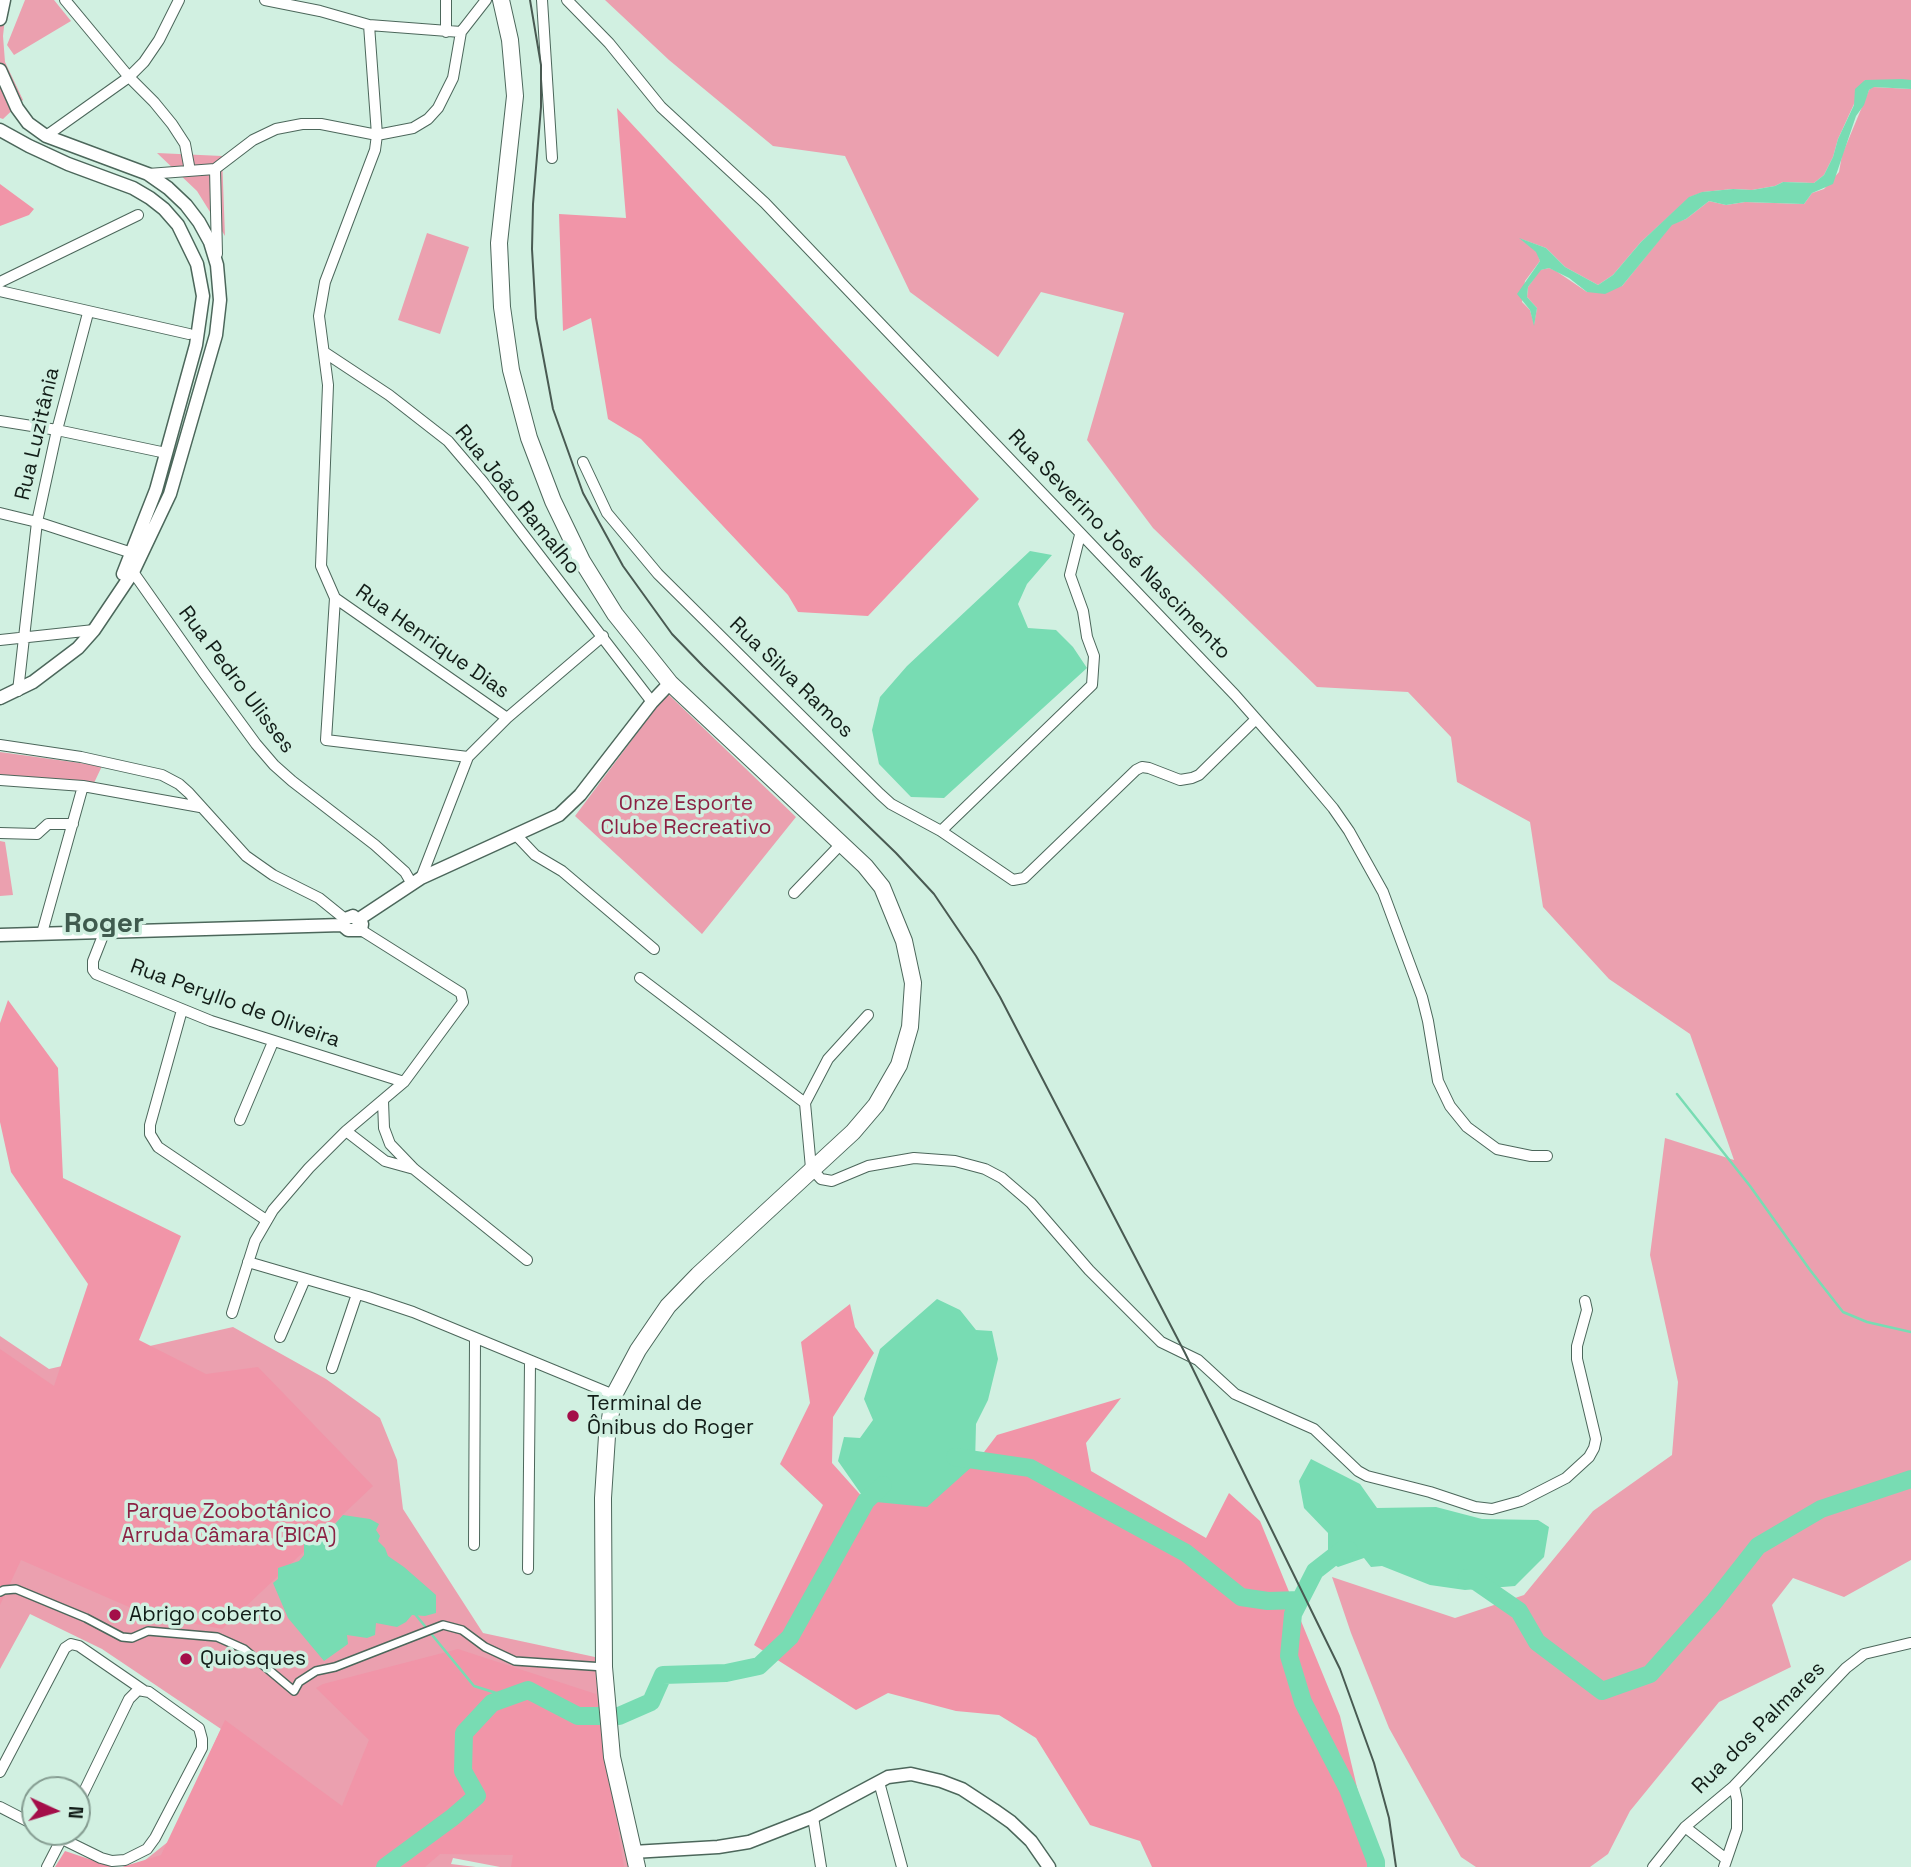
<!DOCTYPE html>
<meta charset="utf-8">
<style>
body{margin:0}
#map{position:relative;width:1911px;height:1867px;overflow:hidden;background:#d1f0e1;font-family:"Space Grotesk",sans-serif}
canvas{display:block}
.north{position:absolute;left:21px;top:1776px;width:70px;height:70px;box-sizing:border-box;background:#d1f0e1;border:2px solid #859c91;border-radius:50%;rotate:94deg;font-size:19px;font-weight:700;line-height:28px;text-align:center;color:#121d18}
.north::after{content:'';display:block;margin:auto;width:24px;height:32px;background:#a40e49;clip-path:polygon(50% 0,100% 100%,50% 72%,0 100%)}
</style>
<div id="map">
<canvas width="1911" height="1867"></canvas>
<div class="north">N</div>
</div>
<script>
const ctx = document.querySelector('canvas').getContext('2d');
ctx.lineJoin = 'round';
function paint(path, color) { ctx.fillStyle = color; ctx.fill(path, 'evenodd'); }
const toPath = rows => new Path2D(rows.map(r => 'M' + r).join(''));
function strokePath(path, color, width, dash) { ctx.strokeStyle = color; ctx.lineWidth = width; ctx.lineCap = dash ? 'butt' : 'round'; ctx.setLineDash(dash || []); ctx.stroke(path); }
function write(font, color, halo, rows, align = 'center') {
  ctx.font = font + ' "Space Grotesk",sans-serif'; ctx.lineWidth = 7; ctx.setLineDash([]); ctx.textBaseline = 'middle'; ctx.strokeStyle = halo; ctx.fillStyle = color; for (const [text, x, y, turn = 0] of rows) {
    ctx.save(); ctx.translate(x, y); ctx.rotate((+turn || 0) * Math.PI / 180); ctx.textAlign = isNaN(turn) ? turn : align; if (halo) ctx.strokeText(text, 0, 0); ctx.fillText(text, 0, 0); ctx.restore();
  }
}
paint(toPath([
 [0,0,7,0,3,36,5,62,23,100,3,119,0,118],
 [25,0,54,0,71,21,14,55,7,45],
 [605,0,1911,0,1911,80,1865,80,1838,139,1833,157,1824,175,1814,183,1783,182,1775,186,1752,190,1733,189,1703,192,1690,197,1641,242,1613,275,1598,285,1565,267,1546,248,1521,239,1537,252,1540,261,1525,281,1522,302,1530,310,1534,324,1537,308,1527,297,1528,287,1540,270,1549,268,1556,271,1587,292,1622,286,1672,224,1686,219,1709,201,1726,205,1745,202,1804,204,1812,193,1824,189,1839,172,1842,155,1869,90,1873,87,1911,89,1911,1560,1844,1597,1793,1578,1772,1605,1791,1667,1719,1702,1630,1811,1608,1854,1590,1867,1476,1867,1461,1857,1389,1728,1351,1633,1332,1577,1455,1618,1524,1595,1593,1511,1672,1455,1678,1382,1650,1255,1665,1138,1734,1160,1690,1034,1609,979,1543,907,1530,822,1457,782,1451,737,1408,692,1317,687,1153,528,1087,440,1124,313,1041,292,998,357,910,292,845,156,773,146,669,60],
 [157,153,222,156,225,236,197,191],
 [427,233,469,247,440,334,398,320],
 [667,693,796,817,702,934,575,816],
 [0,752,102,766,94,783,0,782],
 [0,841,5,842,13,895,0,896],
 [233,1327,326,1379,380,1418,397,1460,403,1509,483,1633,609,1660,608,1744,634,1867,500,1867,453,1858,451,1864,476,1867,123,1867,144,1861,169,1841,221,1729,102,1649,30,1614,0,1669,0,1336,49,1369]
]), '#eba0af');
paint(toPath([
 [617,108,979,499,868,616,798,612,788,595,641,439,608,419,591,318,563,331,559,214,626,218],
 [0,184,34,209,29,215,0,226],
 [8,1000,58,1068,63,1178,181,1236,139,1340,206,1374,258,1367,373,1486,222,1629,145,1614,21,1560,0,1605,0,1349,54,1386,88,1284,11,1172,0,1122,0,1023],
 [850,1304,855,1327,874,1353,833,1417,832,1463,866,1501,975,1464,997,1435,1121,1398,1086,1443,1091,1471,1206,1538,1229,1493,1260,1521,1340,1716,1376,1867,1152,1867,1140,1841,1090,1825,1036,1738,999,1715,956,1711,888,1693,856,1710,754,1645,823,1505,780,1464,810,1403,801,1342],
 [458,1649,596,1694,624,1867,511,1867,513,1855,440,1854,425,1867,122,1867,161,1855,225,1720,342,1806,369,1740,316,1688,323,1684],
 [65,1851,113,1867,55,1867]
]), '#f195a8');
paint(toPath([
 [1902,79,1911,80,1911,89,1874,87,1869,90,1864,105,1856,116,1833,184,1812,193,1804,204,1745,202,1726,205,1709,201,1686,219,1672,225,1622,286,1605,294,1587,292,1569,278,1549,268,1541,270,1528,287,1527,297,1537,308,1534,326,1530,310,1517,294,1540,261,1536,252,1519,238,1546,248,1565,267,1598,285,1613,275,1641,242,1689,197,1702,192,1733,189,1752,190,1775,186,1783,182,1814,183,1824,175,1833,157,1838,139,1854,105,1855,89,1865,80],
 [1030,551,1052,555,1027,584,1018,604,1028,628,1056,630,1073,647,1087,668,944,798,911,797,879,764,872,730,880,697,907,666],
 [937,1299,960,1310,976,1330,992,1331,998,1359,988,1400,976,1424,975,1464,927,1507,866,1501,838,1461,844,1437,860,1438,873,1420,864,1399,880,1349],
 [1311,1459,1360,1484,1377,1508,1436,1507,1482,1519,1538,1520,1549,1527,1544,1557,1515,1586,1465,1590,1430,1585,1382,1566,1371,1567,1364,1558,1338,1567,1323,1558,1328,1552,1328,1533,1304,1508,1299,1481],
 [343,1515,370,1519,379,1524,376,1530,380,1536,378,1541,385,1548,388,1556,404,1567,436,1595,436,1613,425,1616,412,1615,406,1622,397,1627,376,1623,375,1635,367,1638,347,1635,348,1644,324,1661,288,1618,273,1583,278,1579,278,1568,299,1561,304,1555,304,1540,326,1532,334,1534,335,1524]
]), '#78dcb3');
strokePath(toPath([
 [1677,1094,1750,1186,1810,1270,1843,1312,1867,1322,1911,1332],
 [415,1614,474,1686,509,1697]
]), '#78dcb3', 2.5);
strokePath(toPath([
 [955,1457,1030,1468,1186,1553,1241,1597,1268,1601,1300,1600],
 [1349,1550,1342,1550,1315,1571,1293,1614,1289,1656,1303,1702,1348,1789,1376,1862,1376,1867],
 [1467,1578,1477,1582,1519,1611,1537,1642,1602,1691,1650,1674,1714,1602,1758,1546,1821,1509,1911,1479],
 [385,1867,453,1817,477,1796,463,1771,464,1733,492,1703,528,1690,578,1716,619,1716,651,1702,663,1675,726,1673,759,1666,790,1637,866,1501,883,1485]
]), '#78dcb3', 18);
const pedestrian = toPath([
 [0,1592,4,1590,16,1589,86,1618,122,1637,132,1638,148,1631,217,1637,244,1649,294,1691,299,1682,316,1671,335,1667,443,1625,462,1630,485,1647,515,1661,604,1667]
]);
const minor = toPath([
 [65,0,129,77,154,102,172,124,185,144,190,171],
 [265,0,320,11,369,25,461,32],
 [542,0,552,158],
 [567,0,609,43,661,107,765,203,1235,695,1295,763,1333,808,1349,831,1383,892,1422,997,1428,1021,1438,1081,1450,1106,1467,1127,1497,1149,1531,1156,1547,1156],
 [369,25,377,135,375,150,325,282,319,316,328,385,321,566,335,598,326,740,468,757],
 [446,32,446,0],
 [46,136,129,77,144,62,159,40,179,0],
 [215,169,217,254],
 [148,174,215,169,253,140,276,129,302,124,321,124,377,135,413,128,428,119,438,108,453,78,461,32,486,0],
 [0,282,138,215],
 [0,291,189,334],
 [324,352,389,395,448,441,483,482,652,702],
 [0,421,57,430,166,453],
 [583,462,607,513,658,574,880,794,891,804,941,831,1013,880,1024,878,1136,770,1142,767,1149,768,1180,780,1192,778,1199,775,1255,720],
 [0,513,37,522,132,553],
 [133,572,204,673,256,744,274,765,292,781,375,845,405,872,412,884],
 [335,598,507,718],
 [0,640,94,630],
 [18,691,37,522,57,430,88,313],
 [0,745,81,757,162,775,179,784,189,793,246,856,273,875,319,898,345,919],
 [0,780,83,786,200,807],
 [941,831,1092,685,1094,656,1087,637,1083,611,1070,575,1080,535],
 [0,833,37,834,48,824,73,824],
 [517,836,535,855,562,871,654,949],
 [421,878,468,757,507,718,603,636],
 [794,893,841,844],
 [42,933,83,786],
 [104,933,93,961,93,970,96,974,211,1021,404,1082],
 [640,978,805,1103],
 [182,1010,150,1125,150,1134,158,1147,266,1220],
 [868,1015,828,1059,805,1103,811,1168,821,1179,832,1181,868,1166,914,1158,955,1161,985,1169,1002,1178,1031,1203,1089,1270,1161,1342,1198,1360,1235,1394,1314,1429,1358,1471,1367,1476,1430,1492,1475,1507,1492,1509,1521,1501,1566,1478,1589,1457,1594,1448,1596,1439,1577,1359,1577,1346,1587,1310,1585,1301],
 [383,1101,384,1128,390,1144,414,1169,527,1260],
 [240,1120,273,1042],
 [346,1131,385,1161,414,1169],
 [248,1262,368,1297,413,1312,614,1395],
 [232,1313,255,1241,273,1210,309,1168,346,1131,404,1082,463,1002,461,993,361,930],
 [280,1337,305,1279],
 [332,1368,357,1294],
 [474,1545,475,1338],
 [528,1569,530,1362],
 [0,1772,65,1648,71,1644,79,1646,143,1690],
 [879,1782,902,1867],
 [0,1807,35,1825],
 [813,1817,821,1867],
 [1685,1827,1726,1859],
 [48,1832,101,1858,112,1861,125,1860,147,1849,155,1838,202,1748,202,1739,199,1728,149,1692,138,1690,129,1699,77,1806],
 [47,1867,65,1832],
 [1653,1867,1685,1827,1734,1786,1846,1668,1864,1654,1910,1643],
 [1724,1867,1737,1829,1737,1800,1734,1786]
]);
const tertiary = toPath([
 [0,19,4,0],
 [0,70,17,108,28,123,46,136,148,174,168,188,186,205,199,222,210,242,217,265,220,300,216,335,170,494,133,572,94,630,78,648,33,682,0,698],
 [0,130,29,146,68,164,133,188,150,198,164,209,178,225,197,264,203,296,196,345,156,490,123,574],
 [353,916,362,924,361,930,348,930,342,925,345,919,353,916],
 [359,919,421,878,559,815,580,795,652,702,670,683],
 [0,935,342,925],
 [633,1852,718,1847,749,1842,813,1817,888,1777,911,1774,941,1781,962,1789,994,1810,1011,1822,1031,1841,1049,1867]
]);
const primary = toPath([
 [501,0,510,40,515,96,499,243,502,307,511,370,529,438,553,501,582,561,615,614,670,683,865,866,882,887,904,941,913,983,910,1027,899,1065,876,1105,853,1132,698,1275,668,1306,638,1350,614,1395,607,1436,603,1498,604,1667,612,1757,637,1867]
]);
strokePath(pedestrian, '#4c675b', 10);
strokePath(minor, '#4c675b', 12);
strokePath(tertiary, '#4c675b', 15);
strokePath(primary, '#4c675b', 18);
strokePath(pedestrian, '#fff', 7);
strokePath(minor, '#fff', 10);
strokePath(tertiary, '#fff', 12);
strokePath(primary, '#fff', 16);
strokePath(toPath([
 [530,0,541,65,541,107,533,204,532,249,536,318,553,409,583,493,623,566,672,634,703,666,896,853,934,894,976,956,1000,997,1185,1353,1340,1669,1374,1763,1389,1818,1396,1867]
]), '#495a52', 2);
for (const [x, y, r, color] of [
 [573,1416,7,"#a40e49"],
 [115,1615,7,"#a40e49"],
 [186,1659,7,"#a40e49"]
]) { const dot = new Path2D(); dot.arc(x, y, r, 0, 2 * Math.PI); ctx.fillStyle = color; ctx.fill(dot); strokePath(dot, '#d1f0e1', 2.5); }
write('21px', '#121d18', '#d1f0e1', [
 ["Rua Luzitânia",38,434,-77],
 ["Rua João Ramalho",517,500,51],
 ["Rua Severino José Nascimento",1119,545,46],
 ["Rua Henrique Dias",432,642,35],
 ["Rua Silva Ramos",791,678,44],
 ["Rua Pedro Ulisses",236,680,53],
 ["Rua Peryllo de Oliveira",235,1004,20],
 ["Rua dos Palmares",1759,1728,-45]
]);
write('21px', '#8b2143', '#d1f0e1', [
 ["Onze Esporte",686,804],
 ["Clube Recreativo",686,828],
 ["Parque Zoobotânico",229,1512],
 ["Arruda Câmara (BICA)",229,1536]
]);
write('21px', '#121d18', '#d1f0e1', [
 ["Terminal de",587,1404],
 ["Ônibus do Roger",587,1428],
 ["Abrigo coberto",129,1615],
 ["Quiosques",200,1659]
], 'left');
write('bold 28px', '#3f5a4e', '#d1f0e1', [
 ["Roger",104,924]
]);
</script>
